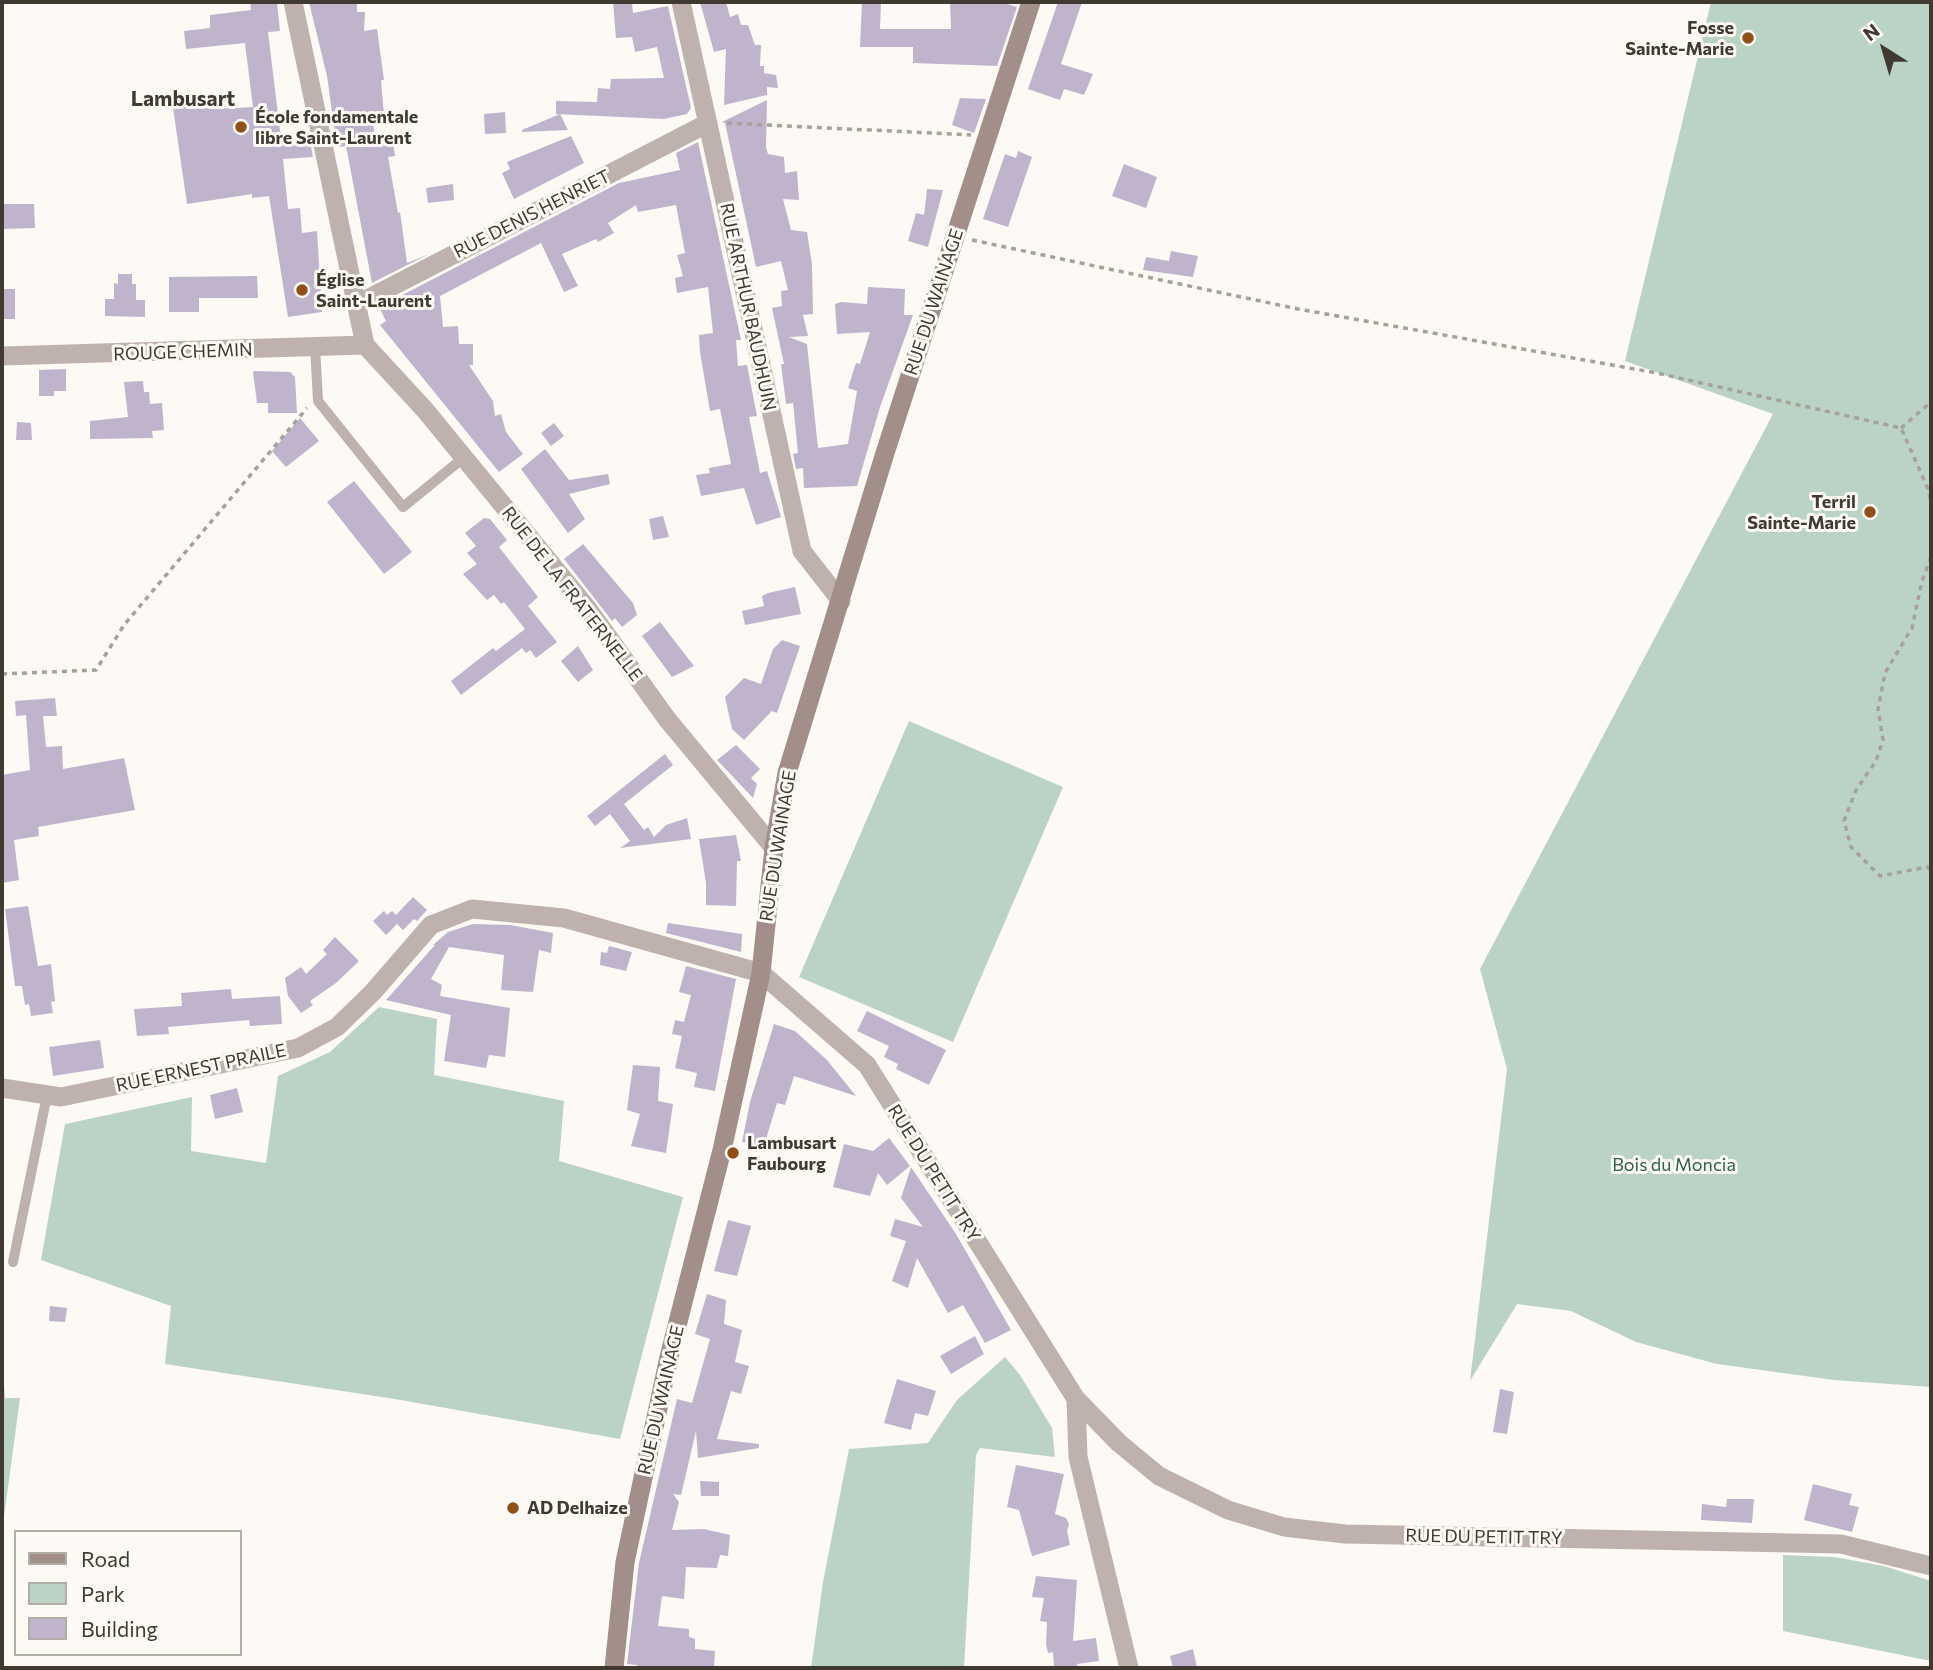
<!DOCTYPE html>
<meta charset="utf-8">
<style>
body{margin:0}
#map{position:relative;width:1933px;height:1670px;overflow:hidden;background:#fdf9f5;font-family:Commissioner,sans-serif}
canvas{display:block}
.frame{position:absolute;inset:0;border:4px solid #413a31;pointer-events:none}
.legend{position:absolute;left:14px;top:1530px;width:228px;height:126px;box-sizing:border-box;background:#fdf9f5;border:2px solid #b2ada7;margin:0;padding:9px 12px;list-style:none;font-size:21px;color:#413a31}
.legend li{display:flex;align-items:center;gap:14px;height:35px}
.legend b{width:35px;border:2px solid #b2ada7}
.north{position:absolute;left:1849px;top:14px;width:70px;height:70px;-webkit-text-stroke:5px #fdf9f5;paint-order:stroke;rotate:323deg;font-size:19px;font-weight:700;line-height:28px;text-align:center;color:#413a31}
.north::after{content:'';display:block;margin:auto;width:24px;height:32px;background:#413a31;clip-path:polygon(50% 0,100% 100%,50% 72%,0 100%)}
</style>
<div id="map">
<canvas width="1933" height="1670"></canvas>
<div class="frame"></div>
<ul class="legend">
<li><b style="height:9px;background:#a28f89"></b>Road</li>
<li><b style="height:19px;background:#bad3c5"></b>Park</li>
<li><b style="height:19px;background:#c0b4cc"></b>Building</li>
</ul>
<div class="north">N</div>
</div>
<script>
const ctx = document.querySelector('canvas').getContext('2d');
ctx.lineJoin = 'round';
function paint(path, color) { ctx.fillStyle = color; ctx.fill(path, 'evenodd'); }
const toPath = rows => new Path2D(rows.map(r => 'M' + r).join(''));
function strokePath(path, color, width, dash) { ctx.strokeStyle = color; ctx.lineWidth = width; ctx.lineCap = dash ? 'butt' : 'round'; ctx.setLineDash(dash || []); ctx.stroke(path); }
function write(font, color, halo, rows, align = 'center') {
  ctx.font = font + ' Commissioner,sans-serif'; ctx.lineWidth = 6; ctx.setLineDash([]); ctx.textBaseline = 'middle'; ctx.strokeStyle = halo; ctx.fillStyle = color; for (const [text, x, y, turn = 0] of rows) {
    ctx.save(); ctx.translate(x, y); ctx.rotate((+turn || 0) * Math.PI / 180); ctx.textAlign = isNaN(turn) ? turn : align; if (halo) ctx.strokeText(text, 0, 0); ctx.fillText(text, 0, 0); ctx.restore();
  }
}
paint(toPath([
 [1711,2,1931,2,1931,1387,1834,1380,1717,1364,1636,1342,1571,1311,1517,1304,1470,1381,1507,1069,1480,969,1773,414,1625,361],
 [909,721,1063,787,953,1042,799,977],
 [379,1007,437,1019,434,1075,564,1101,559,1161,683,1197,620,1439,395,1399,165,1364,171,1306,41,1260,65,1124,192,1097,191,1151,266,1163,278,1076,330,1052],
 [1005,1357,1020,1375,1052,1428,1055,1457,980,1448,976,1455,964,1668,811,1668,823,1582,849,1449,928,1443,957,1400],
 [2,1358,5,1398,20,1398,2,1532],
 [1783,1555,1834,1557,1884,1566,1931,1581,1931,1661,1783,1631]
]), '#bad3c5');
paint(toPath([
 [250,2,277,2,280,31,268,32,281,139,309,136,313,157,283,159,288,209,300,208,302,233,317,231,322,312,288,317,269,196,252,198,252,194,187,204,172,101,212,95,214,109,253,107,245,43,186,49,184,31,210,28,210,15,251,10],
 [309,2,357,3,357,12,365,12,364,31,377,29,384,80,381,80,384,115,373,116,375,144,393,141,395,156,388,157,398,213,400,212,407,263,429,254,372,283,346,146,339,147,337,132,335,133,327,76],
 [613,2,632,2,633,13,668,6,691,108,687,114,664,119,556,114,556,101,597,102,598,88,610,89,611,79,664,78,657,47,635,52,632,37,616,38],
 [700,2,726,2,730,17,738,14,741,25,748,25,755,45,761,45,760,66,764,66,764,73,776,75,778,88,767,87,767,95,724,105,726,49,714,52],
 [862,2,881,2,880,29,951,29,950,2,1001,2,1017,7,997,66,913,63,913,47,860,47],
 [1058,2,1082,2,1061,64,1093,74,1084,95,1064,89,1060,100,1028,89],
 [960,98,986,99,974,133,952,125],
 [767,100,766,147,768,154,784,157,785,173,797,171,799,200,783,199,791,230,807,232,812,265,813,314,803,315,808,336,789,337,807,344,818,448,848,444,857,391,848,388,856,363,860,364,870,332,837,334,835,304,841,302,867,304,868,287,905,289,904,315,913,315,880,407,857,486,804,488,803,468,796,469,793,454,798,453,793,403,786,404,781,364,784,364,772,308,782,306,781,291,788,290,781,261,756,267,725,123,722,122],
 [505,112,506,133,485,134,484,114],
 [560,114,568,130,522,132,522,130],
 [571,136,584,163,514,199,502,173,510,169,507,162],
 [698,142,741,340,736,340,738,366,747,365,757,416,749,417,760,473,767,471,781,517,756,525,744,488,701,496,696,475,710,473,709,468,731,464,720,409,710,411,700,352,699,335,713,333,708,287,677,293,675,278,683,276,677,255,685,253,676,205,638,212,636,205,608,223,614,233,598,242,596,239,562,254,578,286,564,292,541,243,440,296,443,327,458,326,459,344,473,344,473,365,469,365,493,401,495,416,501,414,506,432,523,454,499,472,380,325,386,321,379,307,619,183,680,170,676,153],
 [1018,151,1032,157,1008,227,983,219,1005,154,1016,158],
 [1124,164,1157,177,1146,208,1112,196],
 [453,184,454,200,428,203,426,188],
 [927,189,943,190,928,247,908,241,916,213,924,215],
 [2,204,34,204,35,228,2,229],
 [1171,251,1198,256,1193,277,1143,270,1146,257,1169,261],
 [118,274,132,274,132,284,136,284,136,300,145,300,145,317,105,316,105,299,114,299,114,283,118,284],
 [257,276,258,298,199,298,199,312,169,312,169,277],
 [2,289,15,289,15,319,2,319],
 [66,369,66,391,54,391,54,396,39,396,39,370],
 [253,371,290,372,295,377,297,413,268,413,268,403,257,403],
 [143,381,144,392,149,392,150,404,162,403,164,430,152,431,153,438,90,439,90,421,128,417,124,382],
 [300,418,319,441,286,467,272,451],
 [17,422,31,423,32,440,16,440],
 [554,423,564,436,551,446,541,433],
 [545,449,569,480,608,474,610,484,569,494,585,519,568,533,521,469],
 [354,481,412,552,384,574,327,502],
 [663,516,669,537,653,540,649,519],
 [484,518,490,519,507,540,499,547,538,597,528,606,557,642,536,658,530,650,526,653,522,648,461,695,451,681,493,648,496,651,525,629,504,602,501,604,494,595,487,600,463,574,477,564,467,553,476,546,465,533],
 [583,544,633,603,637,615,622,627,615,618,612,621,564,559],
 [795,587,801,614,745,625,742,611,764,606,762,596,768,593],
 [660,622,694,666,672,677,642,636],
 [782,640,800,646,785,690,777,713,772,711,744,740,732,729,725,697,744,678,761,684,773,649],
 [578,646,593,670,578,682,561,661],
 [55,698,57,716,43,716,46,747,62,746,63,769,124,758,135,810,38,827,39,836,14,840,19,880,2,883,2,775,30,770,26,715,16,716,15,701],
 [736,745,760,769,751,778,757,784,753,798,717,760],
 [665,754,673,765,624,804,644,830,648,827,654,837,666,825,687,818,691,839,620,848,630,841,610,814,595,826,587,816],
 [736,835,741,861,737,861,736,906,706,905,706,883,699,839],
 [413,897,427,910,417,921,414,919,403,930,397,924,386,935,373,921,384,911,387,915,392,911,396,915],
 [28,906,38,966,51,964,55,1001,51,1002,53,1013,31,1016,29,1004,25,1005,22,986,15,986,5,909],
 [668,923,742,934,741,952,666,933],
 [473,924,510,925,553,933,551,953,539,950,533,992,501,990,504,955,449,947,431,979,442,985,440,996,510,1008,505,1057,489,1055,486,1068,444,1061,451,1015,386,1000,435,945,433,945,448,932],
 [335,937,359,961,336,983,310,1001,313,1005,301,1013,288,996,285,978,301,967,306,974,327,954,323,950],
 [609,946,632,952,626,971,600,965,601,952,607,953],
 [686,966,736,979,715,1091,694,1087,697,1073,675,1068,682,1036,672,1034,675,1020,684,1022,691,995,679,992],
 [231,989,232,999,280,996,282,1024,250,1026,249,1020,168,1027,169,1034,137,1036,134,1009,182,1006,181,993],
 [867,1011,946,1050,929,1085,896,1069,898,1064,884,1057,889,1046,857,1031],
 [774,1024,795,1031,827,1060,856,1096,794,1076,785,1105,777,1103,764,1146,742,1142,750,1102],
 [100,1040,104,1068,53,1076,49,1047],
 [633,1065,660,1067,658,1101,673,1104,666,1153,631,1146,640,1114,627,1110],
 [237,1088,243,1112,215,1119,210,1095],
 [889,1138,910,1166,887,1185,878,1173,870,1196,833,1187,844,1144,873,1151],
 [911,1167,956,1234,1011,1330,985,1343,963,1305,948,1313,917,1258,908,1288,892,1281,906,1241,890,1236,895,1219,923,1227,901,1198],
 [728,1220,751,1226,737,1276,714,1271],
 [707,1294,726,1300,724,1324,742,1330,735,1362,749,1366,741,1394,731,1391,717,1439,759,1444,759,1448,698,1458,696,1431,681,1495,673,1494,679,1502,672,1530,704,1529,730,1535,728,1556,720,1555,717,1568,686,1567,684,1599,662,1596,658,1626,689,1629,689,1637,695,1639,695,1649,715,1651,714,1668,637,1668,637,1665,627,1664,639,1563,677,1399,692,1403,710,1339,695,1334],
 [50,1306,67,1308,65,1322,49,1321],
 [975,1336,984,1354,951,1374,940,1356],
 [897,1379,936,1391,928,1416,915,1413,911,1430,884,1423],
 [1500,1389,1514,1392,1507,1434,1493,1432],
 [1016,1465,1064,1474,1055,1514,1066,1518,1069,1524,1067,1531,1070,1545,1032,1556,1019,1510,1007,1507],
 [700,1481,719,1482,719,1496,701,1496],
 [1813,1484,1852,1494,1849,1505,1859,1507,1852,1532,1804,1520],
 [1727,1499,1754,1499,1752,1523,1701,1520,1702,1504,1726,1507],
 [1036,1576,1077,1580,1073,1641,1096,1638,1099,1661,1077,1664,1078,1668,1054,1666,1053,1652,1048,1653,1046,1644,1047,1622,1040,1621,1044,1598,1032,1597],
 [1193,1649,1197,1668,1173,1668,1170,1656]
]), '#c0b4cc');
strokePath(toPath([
 [727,123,971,135],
 [972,240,1298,309,1657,373,1901,428,1928,489,1931,502],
 [1901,428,1931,402],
 [1931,557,1922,581,1912,628,1885,673,1878,709,1883,740,1876,761,1856,790,1844,821,1851,847,1880,876,1927,867,1931,870],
 [2,674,96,670,124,625,307,408]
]), '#a6a19a', 3.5, [5, 5]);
strokePath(toPath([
 [315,346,318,401,403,507,462,459],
 [13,1262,47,1095]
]), '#bfb2ae', 10);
strokePath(toPath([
 [293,2,365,345],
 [681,2,802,551,841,601],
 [356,305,708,123],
 [365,345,425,410,588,609,667,719,774,848],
 [2,356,365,345],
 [2,1088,61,1097,298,1048,337,1027,373,992,431,925,472,909,564,918,761,973,867,1065,1076,1399,1119,1443,1159,1476,1228,1510,1284,1527,1345,1534,1841,1544,1931,1566],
 [1076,1399,1078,1457,1129,1668]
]), '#bfb2ae', 19);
strokePath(toPath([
 [614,1668,625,1562,669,1357,722,1150,761,973,774,848,787,773,885,453,1031,2]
]), '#a28f89', 19);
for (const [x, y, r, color] of [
 [1748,38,7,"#905019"],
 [241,127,7,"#905019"],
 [302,290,7,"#905019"],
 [1870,512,7,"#905019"],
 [733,1153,7,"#905019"],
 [513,1508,7,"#905019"]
]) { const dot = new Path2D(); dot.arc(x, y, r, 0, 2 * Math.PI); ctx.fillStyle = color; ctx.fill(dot); strokePath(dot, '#fdf9f5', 2.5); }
write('bold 18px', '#413a31', '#fdf9f5', [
 ["Fosse",1734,28,"right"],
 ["Sainte-Marie",1734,49,"right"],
 ["École fondamentale",255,117],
 ["libre Saint-Laurent",255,138],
 ["Église",316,280],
 ["Saint-Laurent",316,301],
 ["Terril",1856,502,"right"],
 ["Sainte-Marie",1856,523,"right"],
 ["Lambusart",747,1143],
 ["Faubourg",747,1164],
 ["AD Delhaize",527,1508]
], 'left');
write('18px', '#413a31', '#fdf9f5', [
 ["RUE DENIS HENRIET",532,214,-27],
 ["RUE DU WAINAGE",934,302,-72],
 ["RUE ARTHUR BAUDHUIN",748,307,78],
 ["ROUGE CHEMIN",183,352,-2],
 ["RUE DE LA FRATERNELLE",572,594,52],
 ["RUE DU WAINAGE",778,846,-81],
 ["RUE ERNEST PRAILE",201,1068,-12],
 ["RUE DU PETIT TRY",934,1173,58],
 ["RUE DU WAINAGE",661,1400,-77],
 ["RUE DU PETIT TRY",1484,1537,1]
]);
write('18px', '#2d6349', '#fdf9f5', [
 ["Bois du Moncia",1674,1165]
]);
write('bold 21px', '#413a31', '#fdf9f5', [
 ["Lambusart",183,99]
]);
</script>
